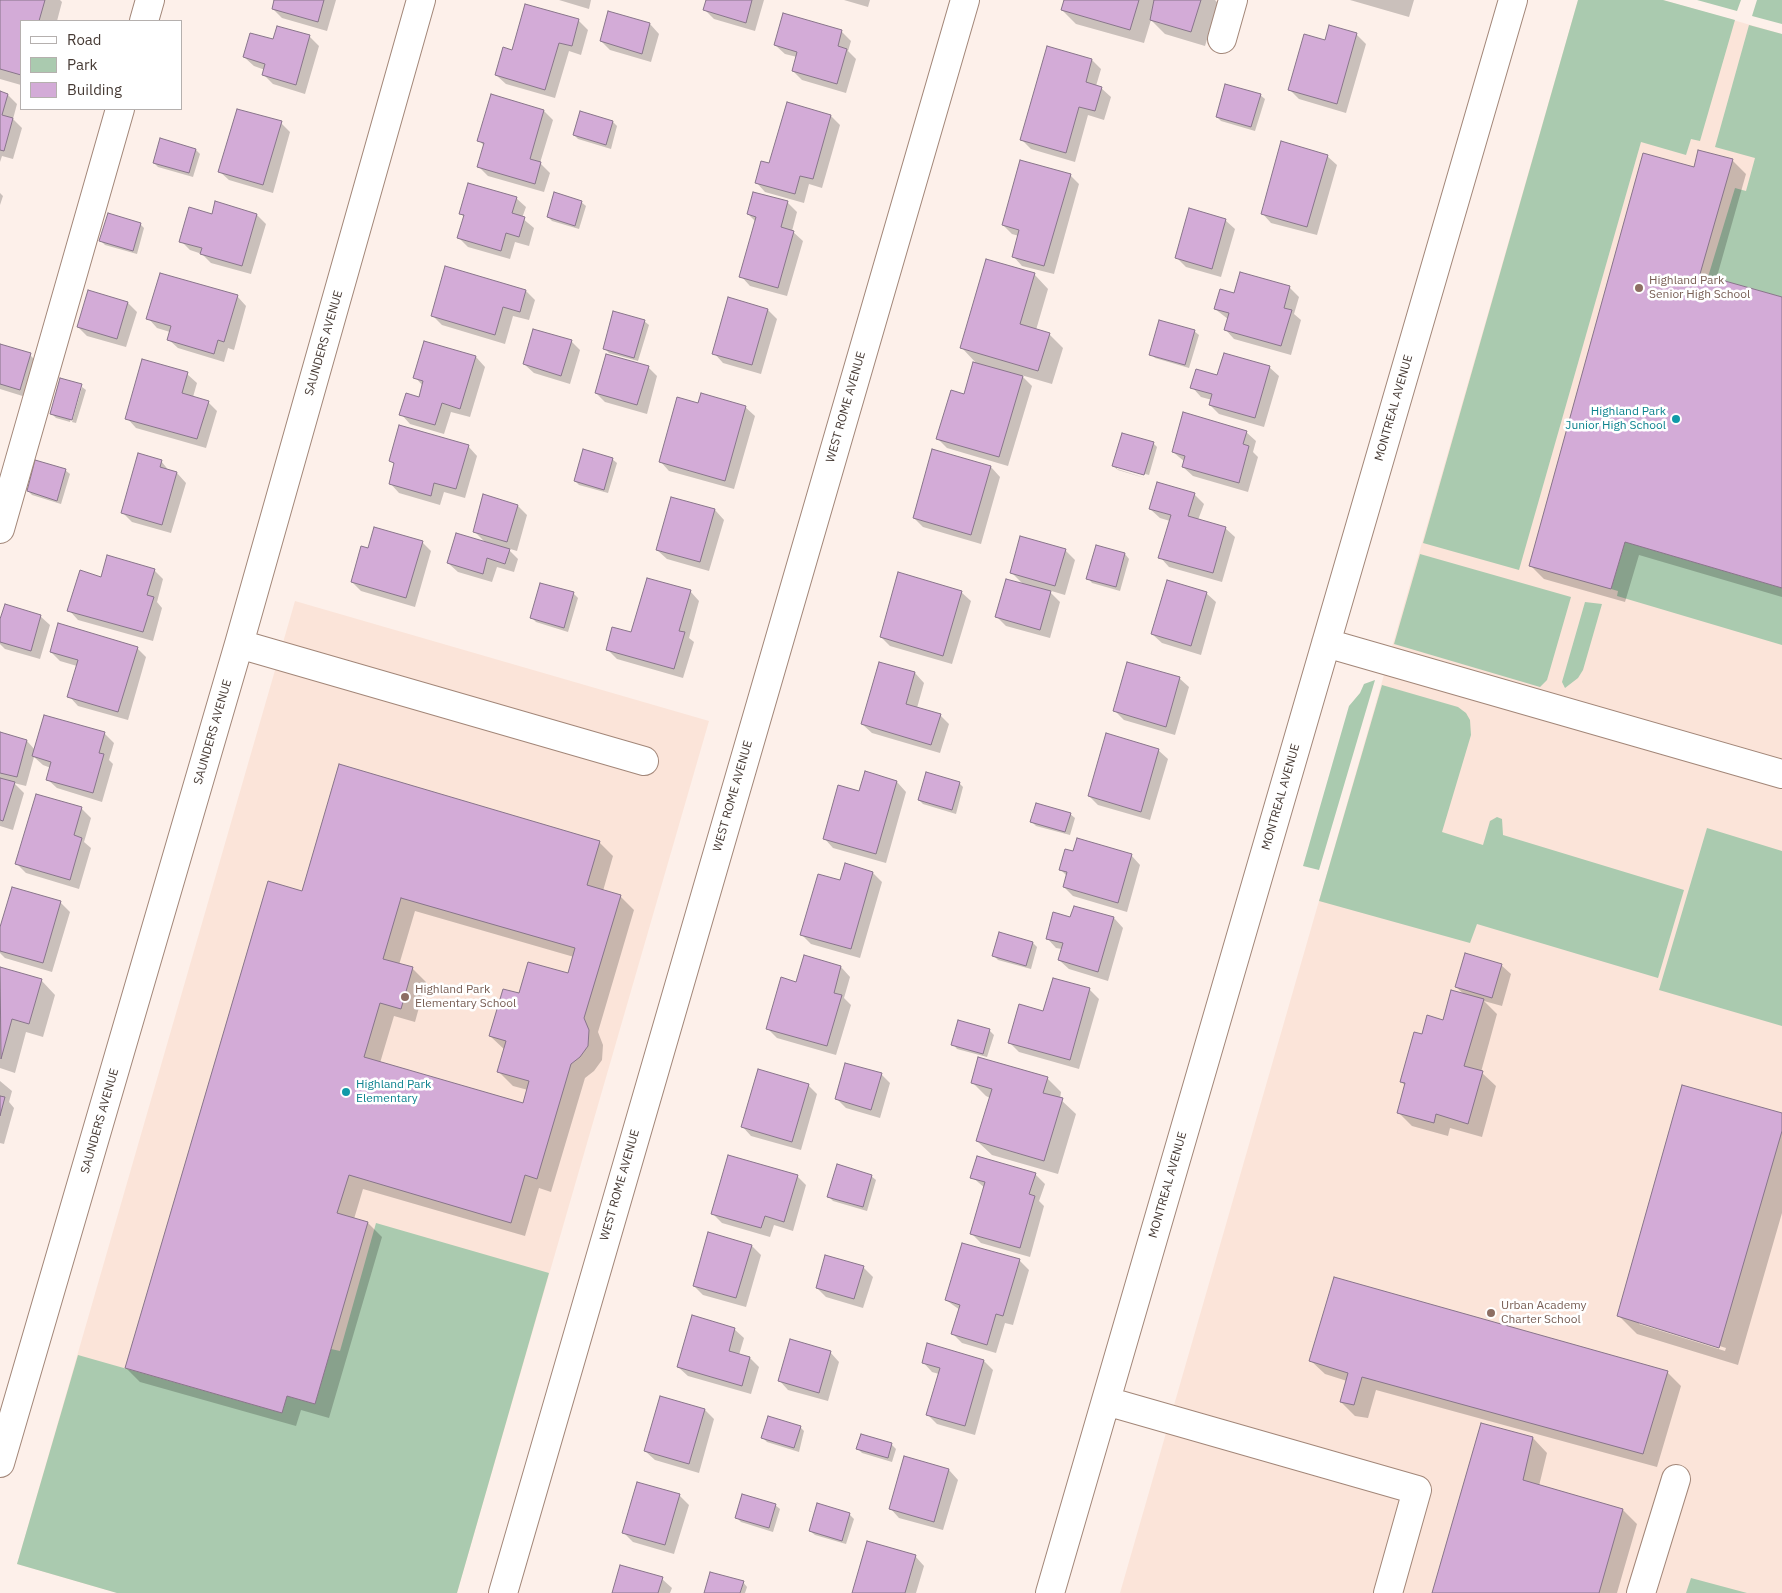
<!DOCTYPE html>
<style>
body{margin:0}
#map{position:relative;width:1782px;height:1593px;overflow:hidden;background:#fdf0ea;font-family:"IBM Plex Sans",sans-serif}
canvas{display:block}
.legend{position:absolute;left:20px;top:20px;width:162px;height:90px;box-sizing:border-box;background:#fff;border:1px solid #b5b0ae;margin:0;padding:6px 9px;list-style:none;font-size:15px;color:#463a34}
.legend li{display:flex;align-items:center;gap:10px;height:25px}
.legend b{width:25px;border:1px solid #b5b0ae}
</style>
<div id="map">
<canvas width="1782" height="1593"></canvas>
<ul class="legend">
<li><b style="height:6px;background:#fff"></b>Road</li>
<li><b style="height:14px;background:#aacaaf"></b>Park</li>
<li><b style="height:14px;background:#d3abd7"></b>Building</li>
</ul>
</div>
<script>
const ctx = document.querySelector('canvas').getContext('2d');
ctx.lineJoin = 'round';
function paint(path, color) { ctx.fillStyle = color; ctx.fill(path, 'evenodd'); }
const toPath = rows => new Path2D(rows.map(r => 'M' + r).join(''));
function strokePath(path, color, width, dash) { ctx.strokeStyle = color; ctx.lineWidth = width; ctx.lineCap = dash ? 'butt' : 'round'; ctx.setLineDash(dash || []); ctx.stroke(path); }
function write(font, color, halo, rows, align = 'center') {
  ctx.font = font + ' "IBM Plex Sans",sans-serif'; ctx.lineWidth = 5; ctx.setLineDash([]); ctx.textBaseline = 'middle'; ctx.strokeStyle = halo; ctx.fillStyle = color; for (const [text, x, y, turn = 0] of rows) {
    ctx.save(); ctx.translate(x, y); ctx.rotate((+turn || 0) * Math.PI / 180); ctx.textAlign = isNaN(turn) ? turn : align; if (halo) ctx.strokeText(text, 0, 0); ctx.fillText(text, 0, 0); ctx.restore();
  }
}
paint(toPath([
 [1578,0,1663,0,1782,34,1782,1593,1120,1593],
 [295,601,709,721,457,1593,117,1593,17,1564]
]), '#fbe4d9');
paint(toPath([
 [1578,0,1663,0,1735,20,1700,141,1691,139,1686,155,1641,142,1519,570,1423,543],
 [1697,0,1741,0,1737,11],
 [1757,0,1782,0,1782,24,1752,16],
 [1749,25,1782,34,1782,297,1708,277,1735,188,1746,191,1755,158,1715,147],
 [1625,542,1782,588,1782,645,1617,596,1618,591,1611,589],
 [1420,554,1571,597,1547,680,1540,687,1394,644],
 [1585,602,1602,604,1583,670,1578,678,1565,688,1562,682],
 [1375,680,1319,870,1303,866,1349,706,1360,693,1364,684],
 [1382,685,1458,707,1466,713,1470,720,1471,735,1442,832,1483,845,1490,821,1497,817,1502,819,1503,835,1684,890,1658,978,1477,924,1470,943,1319,901],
 [1707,828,1782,851,1782,1026,1659,990],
 [376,1223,549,1273,457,1593,117,1593,17,1564,78,1355,282,1413,287,1396,315,1404,331,1349,340,1351],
 [1691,1578,1747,1593,1686,1593]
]), '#aacaaf');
paint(toPath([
 [0,0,60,0,62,2,57,21,21,21,21,85,0,79],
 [276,0,336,0,327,31,282,18,273,9],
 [559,0,591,0,589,9],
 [708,0,764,0,755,31,714,19,705,10],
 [844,0,870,0,868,7],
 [1065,0,1215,0,1218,3,1205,46,1165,34,1151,20,1144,43,1076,24,1062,10],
 [1350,0,1414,0,1409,17],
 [526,5,579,21,588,30,581,55,569,51,555,98,506,84,496,75,513,51],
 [784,15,842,32,851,41,848,51,856,59,846,93,802,80,793,71,797,57,785,54,775,45],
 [650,24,659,34,651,62,610,50,601,41],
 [1330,27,1357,35,1366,44,1346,113,1299,99,1290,90,1326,41],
 [309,36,319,46,305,94,273,84,264,75,265,70,254,66,244,57,274,41],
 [1048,48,1092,60,1101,69,1096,86,1101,88,1111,97,1104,120,1088,115,1075,162,1031,149,1021,139],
 [0,93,8,95,17,104,13,119,22,128,13,159,2,156,0,162],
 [1260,95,1265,99,1255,131,1221,121,1217,117],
 [544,111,553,120,540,163,550,173,544,192,488,176,478,166,484,146,479,140],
 [831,116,840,125,822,188,809,184,804,203,765,192,756,182,770,165],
 [613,122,617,126,611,149,578,139,574,135],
 [281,123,290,132,273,193,229,180,219,171],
 [196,150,200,154,193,177,158,167,154,163],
 [1327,156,1337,165,1317,235,1271,223,1262,213],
 [1732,160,1746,174,1716,280,1782,298,1782,597,1639,555,1625,602,1544,579,1530,565,1695,168],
 [1070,175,1079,184,1054,274,1022,266,1013,256,1019,236,1012,234,1003,225],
 [0,193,3,196,0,205],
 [754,193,788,203,797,212,792,231,803,241,787,296,750,286,741,276,756,222,748,214],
 [516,198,526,207,522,218,534,228,529,246,515,242,510,259,468,247,459,238,465,218,460,213],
 [581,202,586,206,579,229,552,221,548,217],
 [216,203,257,215,266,224,251,274,211,263,202,254,190,250,181,241,213,215],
 [1225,220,1235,229,1221,277,1186,267,1177,258],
 [140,224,144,228,137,254,105,245,101,241],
 [446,268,526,291,535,300,529,320,513,316,505,344,442,325,433,316],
 [1034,274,1048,289,1036,330,1049,334,1063,348,1052,384,1021,375,1032,386,1008,466,947,448,938,439,965,395,977,364,962,348],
 [1241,274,1290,288,1299,297,1294,314,1301,320,1291,355,1234,339,1225,329,1228,319,1215,309,1235,294],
 [237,296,246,306,234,350,228,348,224,362,178,348,168,339,170,332,157,328,148,318],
 [729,299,768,310,777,319,761,374,723,363,714,353],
 [128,303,137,312,126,347,87,336,78,327],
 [644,321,649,325,638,361,609,353,605,349],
 [1194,331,1199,335,1189,368,1155,358,1151,354],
 [571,341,580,350,570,384,534,373,524,364],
 [0,346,30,355,39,364,29,398,0,389],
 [476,357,485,367,470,417,451,412,444,434,410,424,401,414,420,399,423,386,415,377],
 [648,367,657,376,647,414,605,402,596,393],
 [1269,367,1279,376,1264,427,1219,414,1210,405,1212,400,1201,397,1192,387,1218,376],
 [187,374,197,383,193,397,208,402,217,411,206,448,136,428,127,418],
 [61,379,82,386,80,386,70,422,56,418,51,413],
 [82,387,86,390,76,423,72,422],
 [699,404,745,407,755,416,734,489,669,471,660,461],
 [1246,432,1256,441,1253,452,1258,457,1248,492,1193,476,1183,467,1185,462,1173,452],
 [1153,443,1157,447,1149,475,1117,466,1117,469,1148,479,1118,470,1113,466],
 [468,446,477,456,465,498,444,492,440,505,399,493,390,483,395,465,390,460],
 [612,459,617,463,608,493,579,485,575,481],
 [161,461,170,472,177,473,186,483,171,533,132,522,123,513],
 [991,467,1000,477,981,544,923,527,914,518],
 [65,470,70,474,61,504,32,495,28,491],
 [1194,494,1204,504,1198,520,1225,528,1235,537,1222,582,1169,567,1160,557,1170,521,1160,518,1150,509],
 [518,506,527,515,517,551,507,548,518,559,514,572,497,567,492,582,458,572,448,563,486,543,474,531],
 [715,510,724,520,709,571,667,559,657,550],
 [422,542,431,551,415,607,361,591,352,582,369,550],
 [1097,546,1125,554,1129,559,1120,591,1092,583,1088,578],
 [1065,550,1075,560,1065,595,1048,590,1060,602,1050,638,1006,626,996,616,1024,585,1011,572],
 [154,570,163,579,157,602,162,608,153,641,78,620,69,610,101,578],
 [690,591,699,601,689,638,694,642,683,678,617,659,607,649],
 [961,592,971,601,952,664,890,646,881,637],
 [1206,593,1216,602,1201,655,1162,643,1152,634],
 [574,594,578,598,568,632,536,622,532,618],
 [40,616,50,625,40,659,5,649,0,644,0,624],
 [137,648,146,657,128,720,78,706,69,696,77,666,60,661,51,652],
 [880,663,915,673,924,683,917,708,940,715,949,724,940,753,872,733,862,724],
 [1179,678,1189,687,1175,735,1124,720,1115,711],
 [0,733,27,741,35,750,105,734,114,743,109,760,113,764,102,802,57,788,47,779,51,768,43,765,34,757,26,786,14,783,24,793,13,830,0,826],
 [1158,750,1168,759,1150,820,1098,805,1089,796],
 [866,773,897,782,906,792,886,863,833,848,824,838,860,792],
 [959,783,963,787,956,814,923,804,919,800],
 [37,796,82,809,91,818,84,842,91,848,79,889,26,873,17,864],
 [1070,814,1075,818,1070,835,1036,826,1032,822],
 [599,842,613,856,603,891,620,896,634,910,598,1032,603,1045,602,1060,594,1071,585,1078,551,1192,539,1188,525,1236,363,1189,354,1219,368,1223,382,1237,329,1418,301,1410,296,1426,140,1382,126,1368,303,893],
 [415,911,574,957,568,975,520,995,490,1036,505,1050,499,1072,513,1086,528,1090,524,1104,380,1063,394,1016,415,1022,426,982,412,968,399,965],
 [1074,853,1131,855,1140,865,1127,912,1073,896,1064,887,1067,876,1060,869],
 [873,873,882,882,860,958,811,944,801,934,841,882],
 [60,902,70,912,52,972,5,958,0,953,0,932],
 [1114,918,1123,928,1108,981,1069,969,1059,960,1062,949,1056,948,1047,938,1071,919],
 [1033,943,1037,947,1031,969,998,960,994,956],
 [1501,965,1511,974,1502,1006,1484,1001,1497,1014,1481,1072,1496,1086,1482,1137,1450,1128,1448,1136,1412,1126,1398,1112,1406,1086,1401,1082,1423,1036,1444,1021,1465,995,1456,987],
 [841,967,850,977,844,998,851,1005,836,1055,777,1038,768,1029,797,983],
 [0,969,41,980,55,995,43,1037,26,1032,15,1073,0,1068],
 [1090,990,1099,999,1079,1069,1019,1052,1009,1042,1044,1013],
 [989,1030,994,1035,987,1057,957,1049,953,1044],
 [881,1074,890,1083,880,1118,846,1108,836,1098],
 [1047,1078,1061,1092,1060,1099,1076,1114,1058,1174,992,1155,977,1141,990,1098,986,1096,972,1082],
 [0,1081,12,1091,9,1102,14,1108,4,1144,0,1143],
 [808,1085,817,1094,801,1150,751,1136,742,1126],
 [1782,1114,1782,1213,1738,1365,1637,1334,1619,1316],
 [1639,1321,1726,1348,1725,1351,1639,1324],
 [1035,1174,1045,1184,1039,1201,1044,1206,1030,1257,981,1243,972,1234,985,1188,972,1177],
 [797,1176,806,1185,793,1231,774,1225,770,1237,722,1223,712,1213],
 [871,1176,876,1180,867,1211,833,1201,829,1197],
 [963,1244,1020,1261,1029,1270,1013,1325,1005,1323,996,1353,962,1343,953,1334,960,1310,946,1300],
 [752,1246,761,1255,746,1307,703,1295,694,1286],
 [863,1267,873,1277,863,1308,826,1297,817,1288],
 [734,1329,744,1338,739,1355,750,1358,759,1367,751,1394,688,1376,678,1367],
 [830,1352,839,1362,828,1401,788,1390,779,1380],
 [1310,1360,1667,1372,1681,1386,1657,1467,1376,1390,1368,1418,1355,1416,1341,1402,1347,1381,1325,1374],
 [984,1361,993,1370,975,1435,937,1424,927,1414,939,1374,932,1372,923,1362],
 [705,1410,714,1419,699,1473,655,1460,645,1451],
 [800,1427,804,1431,799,1452,767,1442,763,1438],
 [862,1436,892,1445,896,1449,892,1462,862,1453,858,1449],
 [1533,1438,1547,1453,1539,1486,1623,1510,1637,1524,1617,1593,1433,1593],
 [905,1458,949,1470,958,1480,943,1530,899,1518,890,1508],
 [680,1496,689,1505,674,1554,633,1542,624,1533],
 [775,1505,780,1509,773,1532,741,1522,737,1518],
 [849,1514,854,1519,846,1544,815,1535,810,1531],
 [915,1556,924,1566,916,1593,853,1593],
 [662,1579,672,1588,670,1593,613,1593],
 [743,1582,747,1587,745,1593,705,1593]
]), '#0003');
const building = toPath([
 [0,0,45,0,39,21,21,21,21,75,0,69,0,0],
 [274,0,324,0,318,22,272,9,274,0],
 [706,0,752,0,746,23,703,10,706,0],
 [1064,0,1139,0,1130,30,1061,10,1064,0],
 [1154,0,1201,0,1191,32,1150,20,1154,0],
 [525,4,579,19,572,46,559,43,545,90,495,75,503,47,512,50,525,4],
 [608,11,650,23,642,54,600,41,608,11],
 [783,13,842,30,838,46,847,49,837,84,792,71,797,52,774,45,783,13],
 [1329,25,1357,33,1337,104,1288,90,1304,34,1325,40,1329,25],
 [277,26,310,35,296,85,262,75,265,64,243,57,250,33,273,39,277,26],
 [1047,46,1092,59,1086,82,1102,87,1095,111,1079,107,1066,153,1020,140,1047,46],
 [1225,84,1261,94,1251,127,1216,117,1225,84],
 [0,91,8,94,2,115,13,118,4,151,0,150,0,91],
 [491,94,544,110,530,159,541,162,535,184,477,167,484,143,477,141,491,94],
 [787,102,831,115,813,179,800,176,795,194,755,183,761,161,769,163,787,102],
 [237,109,282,121,263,185,218,172,237,109],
 [580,111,613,121,606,145,573,135,580,111],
 [160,138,196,149,189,173,153,163,160,138],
 [1281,141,1328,155,1307,227,1261,214,1281,141],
 [1698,150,1733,159,1700,274,1782,297,1782,588,1625,542,1611,589,1529,566,1643,153,1694,167,1698,150],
 [1020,160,1071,174,1044,266,1012,257,1019,230,1002,225,1020,160],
 [468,183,517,197,512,213,525,217,519,237,506,233,501,251,457,238,464,215,459,214,468,183],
 [554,192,582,201,575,226,547,217,554,192],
 [753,192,788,201,781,227,794,231,778,288,739,277,756,217,747,214,753,192],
 [215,201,257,214,242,266,200,254,202,248,179,242,189,207,212,214,215,201],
 [1189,208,1226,219,1212,269,1175,258,1189,208],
 [108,213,141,223,133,251,99,241,108,213],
 [986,259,1035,273,1020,324,1050,333,1038,371,960,348,986,259],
 [445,266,526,290,520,312,503,307,495,335,431,316,445,266],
 [1240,272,1290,286,1284,308,1292,310,1281,346,1224,330,1229,313,1214,309,1220,289,1234,293,1240,272],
 [160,273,238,295,224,342,218,340,214,354,167,340,171,326,146,319,160,273],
 [88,290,128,302,117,339,77,327,88,290],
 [728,297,768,309,752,365,712,354,728,297],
 [613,311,645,320,634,358,603,349,613,311],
 [1159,320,1195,330,1185,365,1149,355,1159,320],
 [533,329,572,340,561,376,523,364,533,329],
 [424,341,476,356,460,409,442,403,435,425,399,415,406,393,419,397,423,381,413,378,424,341],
 [0,344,31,353,20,390,0,384,0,344],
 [1224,353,1270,366,1255,418,1209,405,1212,394,1190,388,1196,369,1217,375,1224,353],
 [606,354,649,366,637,405,595,393,606,354],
 [142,359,188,372,182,393,209,401,197,439,125,419,142,359],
 [973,362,1023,376,999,457,936,439,951,390,964,394,973,362],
 [60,378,82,384,72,420,50,414,60,378],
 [701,393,746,406,725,481,659,462,677,397,698,403,701,393],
 [1183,412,1247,431,1243,444,1249,446,1239,483,1182,467,1185,456,1172,452,1183,412],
 [399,425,469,445,456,489,434,483,431,496,389,484,394,463,389,461,399,425],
 [1122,433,1154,442,1144,475,1112,466,1122,433],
 [583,449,613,458,604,490,574,481,583,449],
 [932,449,991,466,971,535,913,518,932,449],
 [138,453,162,460,160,467,177,472,162,525,121,513,138,453],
 [35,460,66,469,57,501,27,491,35,460],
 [1157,482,1195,493,1188,516,1226,527,1213,573,1158,558,1171,515,1149,509,1157,482],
 [483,494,518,505,507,542,473,532,483,494],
 [671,497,715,509,700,562,656,550,671,497],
 [374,527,423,541,406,598,351,582,361,546,368,548,374,527],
 [456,533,510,549,505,564,487,558,483,574,447,563,456,533],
 [1020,536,1066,549,1055,586,1010,573,1020,536],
 [1096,545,1125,553,1116,587,1086,579,1096,545],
 [107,555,155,569,147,595,154,597,143,632,67,611,80,570,101,577,107,555],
 [898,572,962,591,943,656,880,637,898,572],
 [647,578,691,590,679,631,685,632,674,669,606,650,612,627,631,632,647,578],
 [1006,579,1051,591,1040,630,995,617,1006,579],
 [1167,580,1207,592,1191,646,1151,634,1167,580],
 [540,583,574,592,564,628,530,618,540,583],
 [5,604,41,615,31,651,0,642,0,619,5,604],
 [58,623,138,647,118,712,67,697,78,660,50,652,58,623],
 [879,662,915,672,906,704,941,714,931,745,861,724,879,662],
 [1127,662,1180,677,1166,727,1113,711,1127,662],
 [44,715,105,732,99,753,104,754,93,793,46,780,51,762,32,756,44,715],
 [0,732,27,740,17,777,0,773,0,732],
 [1106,733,1159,749,1141,812,1088,796,1106,733],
 [339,764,600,841,587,885,621,895,584,1018,589,1030,588,1046,580,1057,571,1064,537,1179,525,1175,511,1223,349,1175,337,1213,368,1222,315,1404,287,1396,282,1413,125,1368,268,881,302,891,339,764],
 [401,898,575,948,568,973,528,962,519,993,503,989,489,1036,506,1041,497,1072,529,1081,523,1103,364,1057,380,1003,401,1009,413,967,383,959,401,898],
 [865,771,897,781,876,854,823,839,838,785,859,791,865,771],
 [926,772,960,782,952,810,918,800,926,772],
 [0,778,15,782,3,821,0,820,0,778],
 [36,794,82,807,74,835,82,838,70,880,15,864,36,794],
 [1036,803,1071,813,1065,832,1030,822,1036,803],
 [1077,838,1132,854,1118,903,1063,887,1067,872,1059,870,1065,849,1073,851,1077,838],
 [845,863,873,872,851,949,800,935,818,874,840,880,845,863],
 [12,887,61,901,43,963,0,951,0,927,12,887],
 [1074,906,1114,917,1098,972,1058,960,1063,943,1046,939,1053,912,1070,917,1074,906],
 [999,932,1033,942,1026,966,992,956,999,932],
 [1465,953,1502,964,1492,998,1455,987,1465,953],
 [804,955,841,966,834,993,842,995,827,1046,766,1029,781,977,796,982,804,955],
 [0,967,42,979,29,1024,12,1019,1,1059,0,967],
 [1053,978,1090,988,1070,1060,1008,1043,1019,1004,1043,1011,1053,978],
 [1451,990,1484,999,1464,1066,1483,1071,1468,1124,1436,1114,1434,1123,1397,1113,1405,1083,1400,1082,1414,1032,1422,1034,1427,1015,1443,1020,1451,990],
 [958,1020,990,1029,983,1054,951,1045,958,1020],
 [978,1057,1048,1077,1043,1093,1063,1098,1044,1161,976,1141,992,1089,971,1083,978,1057],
 [845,1063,882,1073,871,1110,835,1099,845,1063],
 [758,1069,809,1084,792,1142,741,1127,758,1069],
 [1682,1085,1782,1113,1782,1131,1719,1348,1617,1316,1682,1085],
 [0,1096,5,1097,0,1116,0,1096],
 [728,1155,798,1175,784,1222,765,1216,761,1228,711,1214,728,1155],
 [977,1156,1036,1173,1029,1194,1035,1196,1020,1248,970,1234,985,1182,970,1178,977,1156],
 [837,1164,872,1175,863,1207,827,1197,837,1164],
 [708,1232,752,1245,736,1298,693,1286,708,1232],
 [962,1243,1020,1259,1003,1316,996,1314,987,1345,951,1334,960,1305,945,1300,962,1243],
 [825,1255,864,1266,854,1299,816,1288,825,1255],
 [1334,1277,1668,1371,1643,1454,1362,1377,1354,1405,1340,1402,1348,1373,1309,1361,1334,1277],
 [692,1315,735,1328,729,1351,750,1357,742,1386,677,1367,692,1315],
 [790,1339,831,1351,819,1393,778,1381,790,1339],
 [927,1343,984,1360,965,1426,926,1415,940,1368,922,1363,927,1343],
 [660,1396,705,1409,689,1464,644,1451,660,1396],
 [768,1416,801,1426,794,1448,761,1438,768,1416],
 [1481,1423,1533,1437,1523,1480,1623,1509,1599,1593,1432,1593,1481,1423],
 [861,1434,892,1443,888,1458,856,1449,861,1434],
 [904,1456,949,1469,934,1522,889,1509,904,1456],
 [637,1482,680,1494,665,1545,622,1533,637,1482],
 [742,1494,776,1504,769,1528,735,1518,742,1494],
 [817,1503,850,1513,842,1541,809,1531,817,1503],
 [867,1541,916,1555,905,1593,852,1593,867,1541],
 [620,1565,663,1577,658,1593,612,1593,620,1565],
 [710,1572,744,1581,740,1593,704,1593,710,1572]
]);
paint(building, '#d3abd7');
strokePath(building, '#88758a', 1);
const minor = toPath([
 [144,21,150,0],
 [1222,39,1233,0],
 [0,529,120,109],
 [1326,643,1782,774],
 [239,644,644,761],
 [1106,1401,1417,1490,1388,1593],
 [0,1463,239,644,421,0],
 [503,1593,965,0],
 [1050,1593,1513,0],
 [1641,1593,1676,1479]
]);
strokePath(minor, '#a28678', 30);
strokePath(minor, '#fff', 28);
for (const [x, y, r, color] of [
 [1639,288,5,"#8d6e63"],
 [1676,419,5,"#0f9aa8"],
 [405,997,5,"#8d6e63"],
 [346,1092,5,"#0f9aa8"],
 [1491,1313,5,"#8d6e63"]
]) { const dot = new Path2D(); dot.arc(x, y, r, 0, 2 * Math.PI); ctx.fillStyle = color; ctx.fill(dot); strokePath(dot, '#fff', 2); }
write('12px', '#785e54', '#fff', [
 ["Highland Park",1649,281],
 ["Senior High School",1649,295],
 ["Highland Park",415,990],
 ["Elementary School",415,1004],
 ["Urban Academy",1501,1306],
 ["Charter School",1501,1320]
], 'left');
write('12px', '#463a34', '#fff', [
 ["SAUNDERS AVENUE",324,343,-74],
 ["WEST ROME AVENUE",846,407,-74],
 ["MONTREAL AVENUE",1394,408,-74],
 ["SAUNDERS AVENUE",213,732,-74],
 ["WEST ROME AVENUE",733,796,-74],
 ["MONTREAL AVENUE",1281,797,-74],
 ["SAUNDERS AVENUE",100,1121,-74],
 ["WEST ROME AVENUE",620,1185,-74],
 ["MONTREAL AVENUE",1168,1185,-74]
]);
write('12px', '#0d838f', '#fff', [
 ["Highland Park",1666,412],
 ["Junior High School",1666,426],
 ["Highland Park",356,1085,"left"],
 ["Elementary",356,1099,"left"]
], 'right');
</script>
